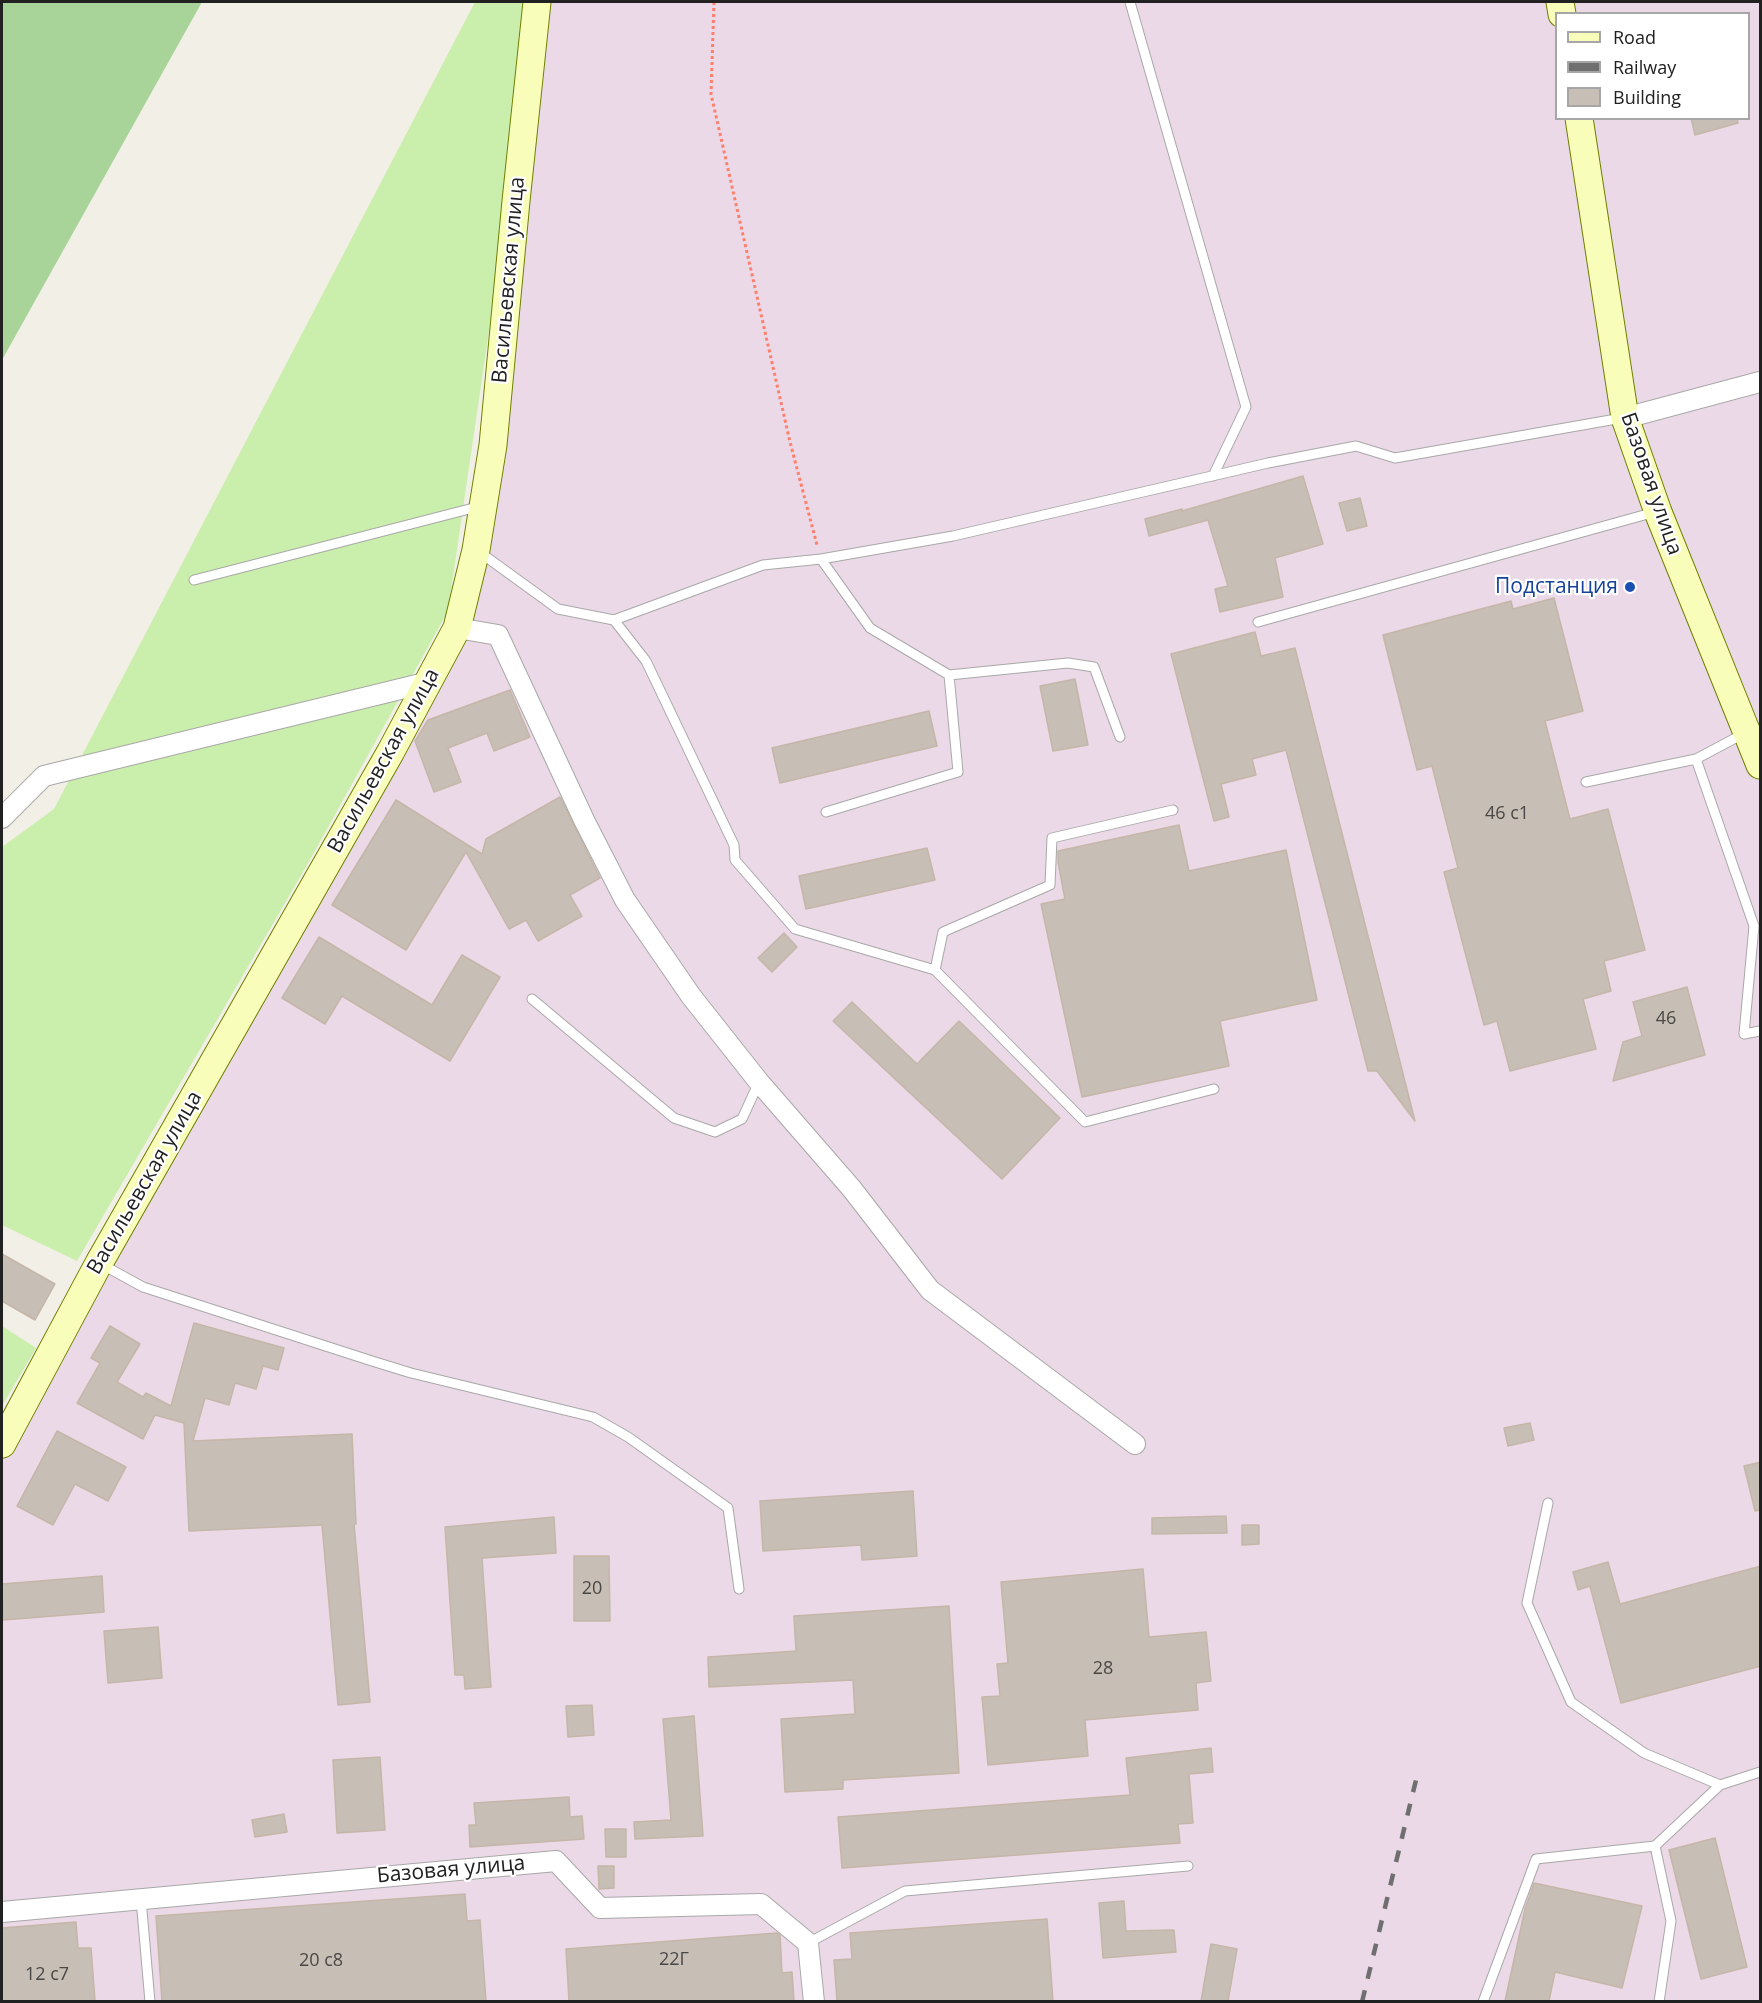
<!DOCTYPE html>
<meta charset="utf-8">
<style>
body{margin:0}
#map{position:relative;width:1762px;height:2003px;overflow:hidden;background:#f2efe7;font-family:"Open Sans",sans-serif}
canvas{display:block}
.frame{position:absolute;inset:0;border:3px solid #212121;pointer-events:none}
.legend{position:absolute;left:1555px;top:12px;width:195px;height:108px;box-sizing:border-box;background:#fff;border:2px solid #a6a6a6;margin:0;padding:8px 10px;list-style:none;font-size:18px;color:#212121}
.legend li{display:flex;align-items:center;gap:12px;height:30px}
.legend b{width:30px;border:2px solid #a6a6a6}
</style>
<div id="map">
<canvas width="1762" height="2003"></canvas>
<div class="frame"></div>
<ul class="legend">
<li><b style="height:8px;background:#f8feb9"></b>Road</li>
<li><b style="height:8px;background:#6f6f6f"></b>Railway</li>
<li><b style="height:16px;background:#c7beb6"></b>Building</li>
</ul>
</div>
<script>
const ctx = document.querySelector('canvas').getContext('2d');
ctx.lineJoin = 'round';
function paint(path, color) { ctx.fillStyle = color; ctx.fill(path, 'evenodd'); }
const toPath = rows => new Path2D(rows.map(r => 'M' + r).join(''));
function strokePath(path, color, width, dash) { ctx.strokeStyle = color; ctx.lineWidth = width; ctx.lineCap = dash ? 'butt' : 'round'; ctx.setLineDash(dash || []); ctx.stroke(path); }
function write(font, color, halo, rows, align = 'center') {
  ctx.font = font + ' "Open Sans",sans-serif'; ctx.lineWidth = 4.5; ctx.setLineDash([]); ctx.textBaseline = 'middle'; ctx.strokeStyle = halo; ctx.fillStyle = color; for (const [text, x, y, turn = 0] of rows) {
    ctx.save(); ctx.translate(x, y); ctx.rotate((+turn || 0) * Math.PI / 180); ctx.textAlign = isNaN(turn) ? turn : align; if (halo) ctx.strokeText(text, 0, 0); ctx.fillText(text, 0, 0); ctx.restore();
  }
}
paint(toPath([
 [537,2,1760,2,1760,2001,2,2001,2,1444,457,628],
 [1556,14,1748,14,1748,118,1556,118]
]), '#ebd9e7');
paint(toPath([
 [475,2,524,2,491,317,448,611,307,865,77,1261,2,1225,2,847,54,809],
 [2,1326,36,1348,2,1406]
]), '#caeeab');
paint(toPath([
 [2,2,202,2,2,360]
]), '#a9d499');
const building = toPath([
 [1691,118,1737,118,1738,123,1695,135,1691,118],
 [1303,476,1323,544,1275,558,1283,597,1220,612,1215,589,1228,586,1208,520,1149,536,1145,519,1182,509,1182,511,1303,476],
 [1360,498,1367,526,1347,531,1339,503,1360,498],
 [1554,598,1583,711,1545,721,1570,819,1608,809,1645,950,1604,961,1611,991,1583,999,1596,1049,1510,1071,1497,1021,1484,1025,1444,872,1458,868,1432,766,1417,770,1383,635,1511,601,1513,609,1554,598],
 [1255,632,1261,656,1295,648,1415,1121,1377,1071,1368,1071,1286,750,1252,759,1256,775,1221,784,1229,817,1214,821,1171,654,1255,632],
 [1075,679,1088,745,1053,751,1040,686,1075,679],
 [510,690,530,737,494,751,487,733,448,748,461,782,434,792,415,741,428,720,510,690],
 [929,711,937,746,780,783,772,748,929,711],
 [560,797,600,878,570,895,582,916,538,941,526,920,509,929,466,852,406,950,332,905,396,800,482,854,486,839,560,797],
 [1179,825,1189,871,1286,850,1317,1000,1220,1021,1229,1066,1082,1097,1041,904,1065,899,1058,862,1058,851,1179,825],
 [927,848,935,880,806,909,799,876,927,848],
 [784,933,797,947,772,972,758,958,784,933],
 [319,937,432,1005,462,955,500,977,450,1061,342,996,325,1024,282,998,319,937],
 [1687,987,1705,1055,1613,1081,1623,1042,1642,1036,1633,1002,1687,987],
 [852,1002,917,1064,959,1021,1060,1118,1002,1179,833,1021,852,1002],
 [2,1254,55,1284,35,1320,2,1301,2,1254],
 [194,1323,284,1348,278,1370,263,1366,256,1389,235,1383,229,1405,205,1398,193,1441,352,1434,356,1524,354,1524,370,1702,338,1705,322,1525,189,1531,184,1423,155,1415,143,1439,77,1403,100,1363,91,1358,110,1326,140,1344,117,1382,143,1397,146,1393,171,1406,194,1323],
 [1530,1423,1534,1440,1508,1446,1504,1428,1530,1423],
 [57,1431,126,1467,108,1501,75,1484,53,1525,17,1506,57,1431],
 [1761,1462,1761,1510,1755,1511,1744,1466,1761,1462],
 [913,1491,917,1556,862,1560,861,1545,763,1551,760,1501,913,1491],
 [1226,1516,1227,1533,1152,1534,1152,1518,1226,1516],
 [554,1517,556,1553,482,1558,491,1687,465,1689,464,1675,455,1675,445,1527,554,1517],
 [1242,1525,1259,1525,1259,1544,1242,1545,1242,1525],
 [574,1556,609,1556,610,1621,574,1621,574,1556],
 [1608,1562,1620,1604,1761,1566,1761,1666,1621,1703,1590,1586,1578,1590,1573,1572,1608,1562],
 [1143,1569,1149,1637,1206,1632,1211,1681,1196,1683,1198,1710,1085,1720,1088,1756,988,1765,982,1697,1000,1696,997,1664,1008,1663,1001,1582,1143,1569],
 [102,1576,104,1612,3,1620,2,1584,102,1576],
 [949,1606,959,1773,843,1780,843,1789,785,1792,781,1719,855,1714,853,1680,709,1687,708,1657,796,1651,794,1616,949,1606],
 [158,1627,162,1678,108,1683,104,1631,158,1627],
 [592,1705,594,1735,568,1737,566,1706,592,1705],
 [694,1716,703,1836,635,1839,634,1822,671,1820,663,1719,694,1716],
 [1211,1748,1213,1772,1189,1774,1193,1823,1178,1824,1180,1843,842,1868,838,1817,1130,1795,1126,1758,1211,1748],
 [380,1757,385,1830,337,1833,333,1760,380,1757],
 [569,1797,570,1817,582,1816,584,1839,470,1847,469,1825,476,1825,474,1803,569,1797],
 [284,1814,287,1832,255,1837,252,1820,284,1814],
 [605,1829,626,1829,626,1857,606,1857,605,1829],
 [1715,1838,1747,1967,1701,1979,1669,1850,1715,1838],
 [598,1866,614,1866,614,1888,599,1889,598,1866],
 [1534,1883,1642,1906,1622,1988,1555,1972,1549,2001,1505,2001,1525,1909,1534,1883],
 [465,1894,467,1921,480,1920,486,2001,162,2001,156,1916,465,1894],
 [1124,1901,1126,1931,1174,1930,1176,1952,1103,1958,1099,1903,1124,1901],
 [1047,1919,1053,2001,837,2001,834,1960,852,1959,850,1933,1047,1919],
 [76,1922,78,1948,91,1948,95,2001,2,2001,2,1928,76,1922],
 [777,1933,780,1935,782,1973,792,1972,794,2001,569,2001,566,1949,777,1933],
 [1211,1944,1237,1949,1228,2001,1201,2001,1211,1944]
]);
paint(building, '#c7beb6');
strokePath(building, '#c5b6a8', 1.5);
const lane = toPath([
 [1130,2,1246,407,1213,476],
 [478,551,558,609,614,620,646,661,734,845,735,860,795,929,935,970,1085,1122,1214,1089],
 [821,559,870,628,949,675,958,772,826,812],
 [194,580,481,506],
 [614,620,763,565,821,559,953,536,1268,463,1356,446,1395,458,1622,418],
 [1258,622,1655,512],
 [949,675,1068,663,1094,667,1120,737],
 [1696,759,1745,733],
 [1586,782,1696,759,1754,926,1744,1034,1760,1031],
 [935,970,943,932,1050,885,1052,838,1173,810],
 [532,999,674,1118,715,1132,742,1119,759,1082],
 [101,1264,143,1287,372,1361,411,1373,593,1417,628,1437,728,1508,739,1589],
 [1548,1503,1527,1603,1571,1702,1644,1753,1720,1785,1760,1772],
 [1655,1846,1671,1921,1659,2002],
 [141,1899,150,2002],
 [808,1943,905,1891,1188,1866],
 [1483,2002,1536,1859,1655,1846,1720,1785]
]);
const street = toPath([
 [1625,418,1760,382],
 [457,628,498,635,584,820,625,900,691,996,759,1082,852,1189,930,1290,1135,1444],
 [2,818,44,776,429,682],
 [2,1912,556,1861,600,1908,761,1904,808,1943,814,2002]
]);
const secondary = toPath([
 [1560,2,1562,14],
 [1579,118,1625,418,1658,512,1760,765],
 [2,1444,99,1263,390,753,457,628,476,550,493,445,516,201,537,2]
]);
strokePath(lane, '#a8a8a8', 11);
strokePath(street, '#a8a8a8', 22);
strokePath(secondary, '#6e8000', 29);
strokePath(toPath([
 [714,2,711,94,790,442,817,545]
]), '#ff7f6b', 3, [3, 3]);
strokePath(lane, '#fff', 9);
strokePath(street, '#fff', 20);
strokePath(secondary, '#f8feb9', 27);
strokePath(toPath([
 [1362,2002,1416,1780]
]), '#6f6f6f', 4.5, [12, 12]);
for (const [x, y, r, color] of [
 [1630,587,6,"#1a4fb4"]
]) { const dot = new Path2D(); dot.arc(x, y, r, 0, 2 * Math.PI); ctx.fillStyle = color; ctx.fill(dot); strokePath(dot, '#fff', 2); }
write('18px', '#4a4846', null, [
 ["46 с1",1507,814],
 ["46",1666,1019],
 ["20",592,1589],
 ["28",1103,1669],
 ["22Г",674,1960],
 ["20 с8",321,1961],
 ["12 с7",47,1975]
]);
write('21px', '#212121', '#fff', [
 ["Васильевская улица",509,280,-85],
 ["Базовая улица",1651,484,71],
 ["Васильевская улица",384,761,-61],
 ["Васильевская улица",145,1183,-60],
 ["Базовая улица",451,1870,-5]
]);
write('21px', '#164399', '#fff', [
 ["Подстанция",1618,587]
], 'right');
</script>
